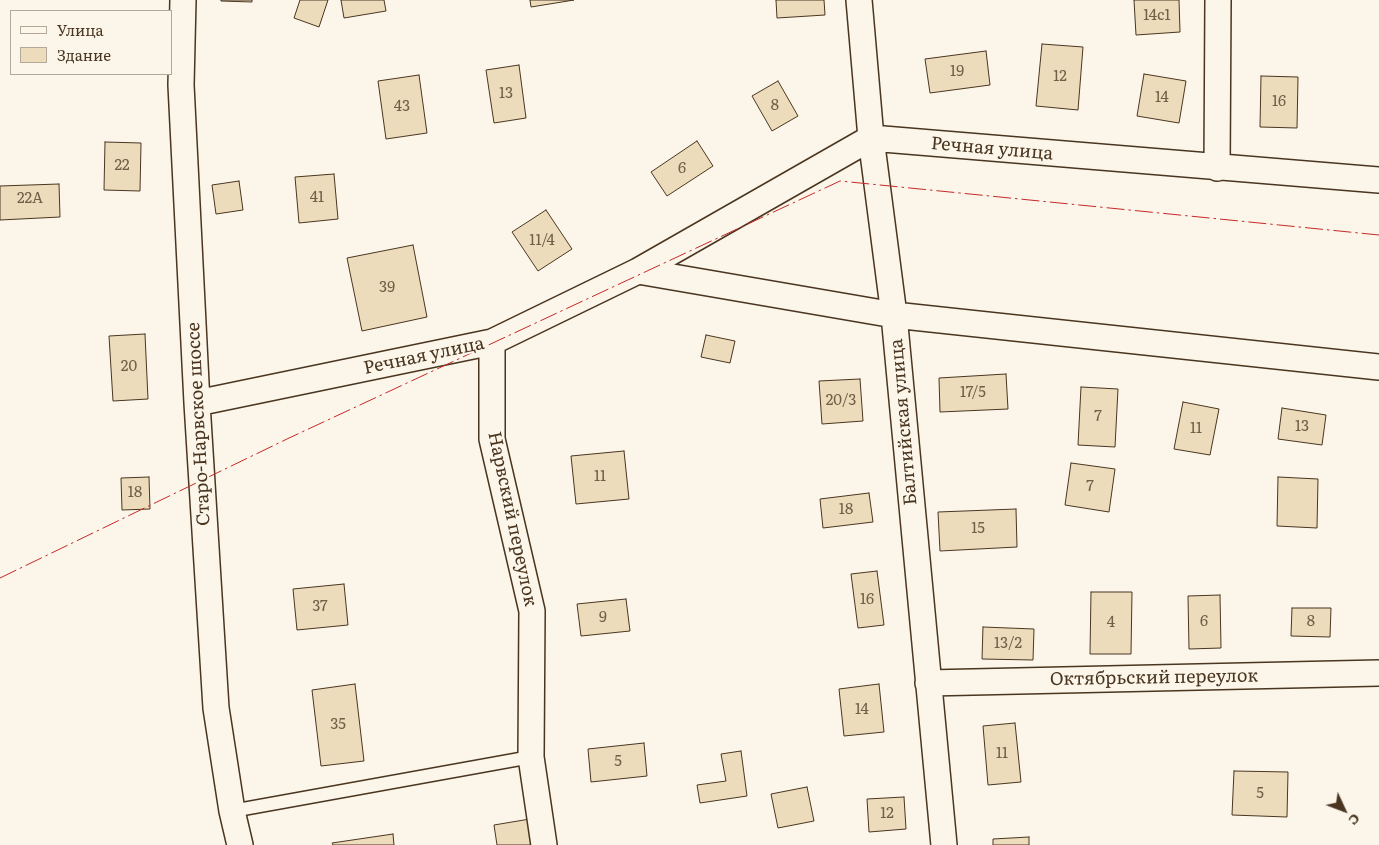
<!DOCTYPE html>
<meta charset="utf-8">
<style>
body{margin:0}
#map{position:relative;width:1379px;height:845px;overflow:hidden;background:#fbf6e9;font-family:Literata,serif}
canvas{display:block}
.legend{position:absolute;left:10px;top:10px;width:162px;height:65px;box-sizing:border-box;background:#fbf6e9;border:1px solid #b4a999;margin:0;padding:6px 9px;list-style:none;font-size:15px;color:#4a3520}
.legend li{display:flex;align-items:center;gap:10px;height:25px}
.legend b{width:25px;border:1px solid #b4a999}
.north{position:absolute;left:1319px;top:785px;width:50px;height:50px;-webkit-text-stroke:4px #fbf6e9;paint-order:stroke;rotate:133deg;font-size:14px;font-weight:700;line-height:20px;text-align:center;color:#4a3520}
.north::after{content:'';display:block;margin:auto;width:18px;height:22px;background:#4a3520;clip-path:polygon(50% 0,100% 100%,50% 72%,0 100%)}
</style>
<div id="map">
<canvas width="1379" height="845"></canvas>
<ul class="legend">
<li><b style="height:6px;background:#fbf6e9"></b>Улица</li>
<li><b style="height:14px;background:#ecdcbc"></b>Здание</li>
</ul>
<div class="north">С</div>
</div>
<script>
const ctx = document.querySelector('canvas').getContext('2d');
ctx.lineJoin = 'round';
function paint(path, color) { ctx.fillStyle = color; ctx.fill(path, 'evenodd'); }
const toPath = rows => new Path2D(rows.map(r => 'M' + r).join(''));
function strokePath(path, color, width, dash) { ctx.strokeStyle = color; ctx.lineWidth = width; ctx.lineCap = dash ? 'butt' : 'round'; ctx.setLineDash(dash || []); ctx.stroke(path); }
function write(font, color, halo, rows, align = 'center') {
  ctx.font = font + ' Literata,serif'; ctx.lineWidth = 4; ctx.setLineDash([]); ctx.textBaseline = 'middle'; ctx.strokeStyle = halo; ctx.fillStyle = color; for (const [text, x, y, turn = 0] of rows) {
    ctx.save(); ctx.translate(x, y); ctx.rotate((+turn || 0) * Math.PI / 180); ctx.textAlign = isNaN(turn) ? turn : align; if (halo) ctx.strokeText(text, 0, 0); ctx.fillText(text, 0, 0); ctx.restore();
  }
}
const building = toPath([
 [221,0,252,0,252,2,221,1,221,0],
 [300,0,328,0,319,27,294,18,300,0],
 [341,0,384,0,386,11,344,18,341,0],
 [530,0,574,0,531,7,530,0],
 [776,0,824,0,825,15,777,18,776,0],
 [1134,0,1179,0,1180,32,1136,35,1134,0],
 [1042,44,1083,47,1078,110,1036,106,1042,44],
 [986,51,990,85,930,93,925,59,986,51],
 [519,65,526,118,494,123,486,70,519,65],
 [1144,74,1186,81,1179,123,1137,116,1144,74],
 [419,75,427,133,386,139,378,81,419,75],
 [1261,76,1298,77,1297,128,1260,127,1261,76],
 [778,81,798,116,772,131,752,96,778,81],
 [697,141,713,166,667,196,651,172,697,141],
 [105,142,141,143,140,191,104,190,105,142],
 [334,174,338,219,299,223,295,177,334,174],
 [239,181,243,210,216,214,212,185,239,181],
 [59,184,60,217,0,220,0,186,59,184],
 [546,210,572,249,538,271,512,232,546,210],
 [413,245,427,317,362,331,347,258,413,245],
 [145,334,148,399,113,401,109,336,145,334],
 [706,335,735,341,730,363,701,357,706,335],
 [1006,374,1008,409,940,412,939,378,1006,374],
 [860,379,863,421,822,424,819,381,860,379],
 [1081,387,1118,389,1115,447,1078,445,1081,387],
 [1183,402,1219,409,1210,455,1174,449,1183,402],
 [1282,408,1326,415,1322,445,1278,439,1282,408],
 [624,451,629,499,576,504,571,456,624,451],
 [1071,463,1115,469,1109,512,1065,505,1071,463],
 [149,477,150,509,122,510,121,478,149,477],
 [1278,477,1318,479,1317,528,1277,526,1278,477],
 [869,493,873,522,823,528,820,499,869,493],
 [1016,509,1017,547,940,551,938,512,1016,509],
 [877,571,884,625,858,628,851,574,877,571],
 [344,584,348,625,297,630,293,589,344,584],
 [1091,592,1132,592,1131,654,1090,654,1091,592],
 [1220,595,1221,648,1189,649,1188,596,1220,595],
 [626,599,630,631,581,636,577,604,626,599],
 [1292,608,1331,608,1330,637,1291,636,1292,608],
 [983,627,1034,629,1033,660,982,659,983,627],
 [355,684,364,761,321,766,312,690,355,684],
 [879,684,884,732,844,736,839,689,879,684],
 [1015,723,1021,782,988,785,983,726,1015,723],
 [644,743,647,776,591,782,588,749,644,743],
 [741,751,747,796,700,803,697,785,726,781,721,754,741,751],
 [1234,771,1288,772,1287,817,1232,815,1234,771],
 [807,787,814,821,778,828,771,794,807,787],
 [904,797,906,829,869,832,867,799,904,797],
 [530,819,534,845,497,845,494,825,530,819],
 [393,834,394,845,333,845,332,843,393,834],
 [1029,837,1029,845,993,845,993,839,1029,837]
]);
paint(building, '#ecdcbc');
strokePath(building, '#4a3520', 1);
const service = toPath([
 [232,811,531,757]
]);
const minor = toPath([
 [183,0,181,85,197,403,216,708,232,811,240,845],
 [859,0,871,138,894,315,944,845],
 [1217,168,1218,0],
 [638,271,894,315,1379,367],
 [492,342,492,439,532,611,531,757,544,845],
 [197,403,492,342,638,271,871,138,1379,180],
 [928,683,1379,673]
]);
strokePath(service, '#4a3520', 15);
strokePath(minor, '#4a3520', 28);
strokePath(service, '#fbf6e9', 12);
strokePath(minor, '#fbf6e9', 25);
strokePath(toPath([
 [0,578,287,439,840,181,1379,235]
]), '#c62828', 1, [18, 4, 2.5, 4]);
write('15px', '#725f47', null, [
 ["14с1",1157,16],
 ["19",957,72],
 ["12",1060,77],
 ["13",506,94],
 ["14",1162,98],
 ["16",1279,102],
 ["8",775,106],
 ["43",402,107],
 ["22",122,166],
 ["6",682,169],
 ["41",317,198],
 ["22А",30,199],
 ["11/4",542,241],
 ["39",387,288],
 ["20",129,367],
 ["17/5",973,393],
 ["20/3",841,401],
 ["7",1098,417],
 ["13",1302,427],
 ["11",1196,429],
 ["11",600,477],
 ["7",1090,487],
 ["18",135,493],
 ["18",846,510],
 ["15",978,529],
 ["16",867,600],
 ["37",320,607],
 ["9",603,618],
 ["6",1204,622],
 ["8",1311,622],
 ["4",1111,623],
 ["13/2",1008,644],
 ["14",862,710],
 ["35",338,725],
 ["11",1002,754],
 ["5",618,762],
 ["5",1260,794],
 ["12",887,814]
]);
write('18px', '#4a3520', '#fbf6e9', [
 ["Речная улица",992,149,5],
 ["Речная улица",424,356,-12],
 ["Балтийская улица",904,422,-95],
 ["Старо-Нарвское шоссе",199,424,-93],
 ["Нарвский переулок",512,519,78],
 ["Октябрьский переулок",1154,678,-1]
]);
</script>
